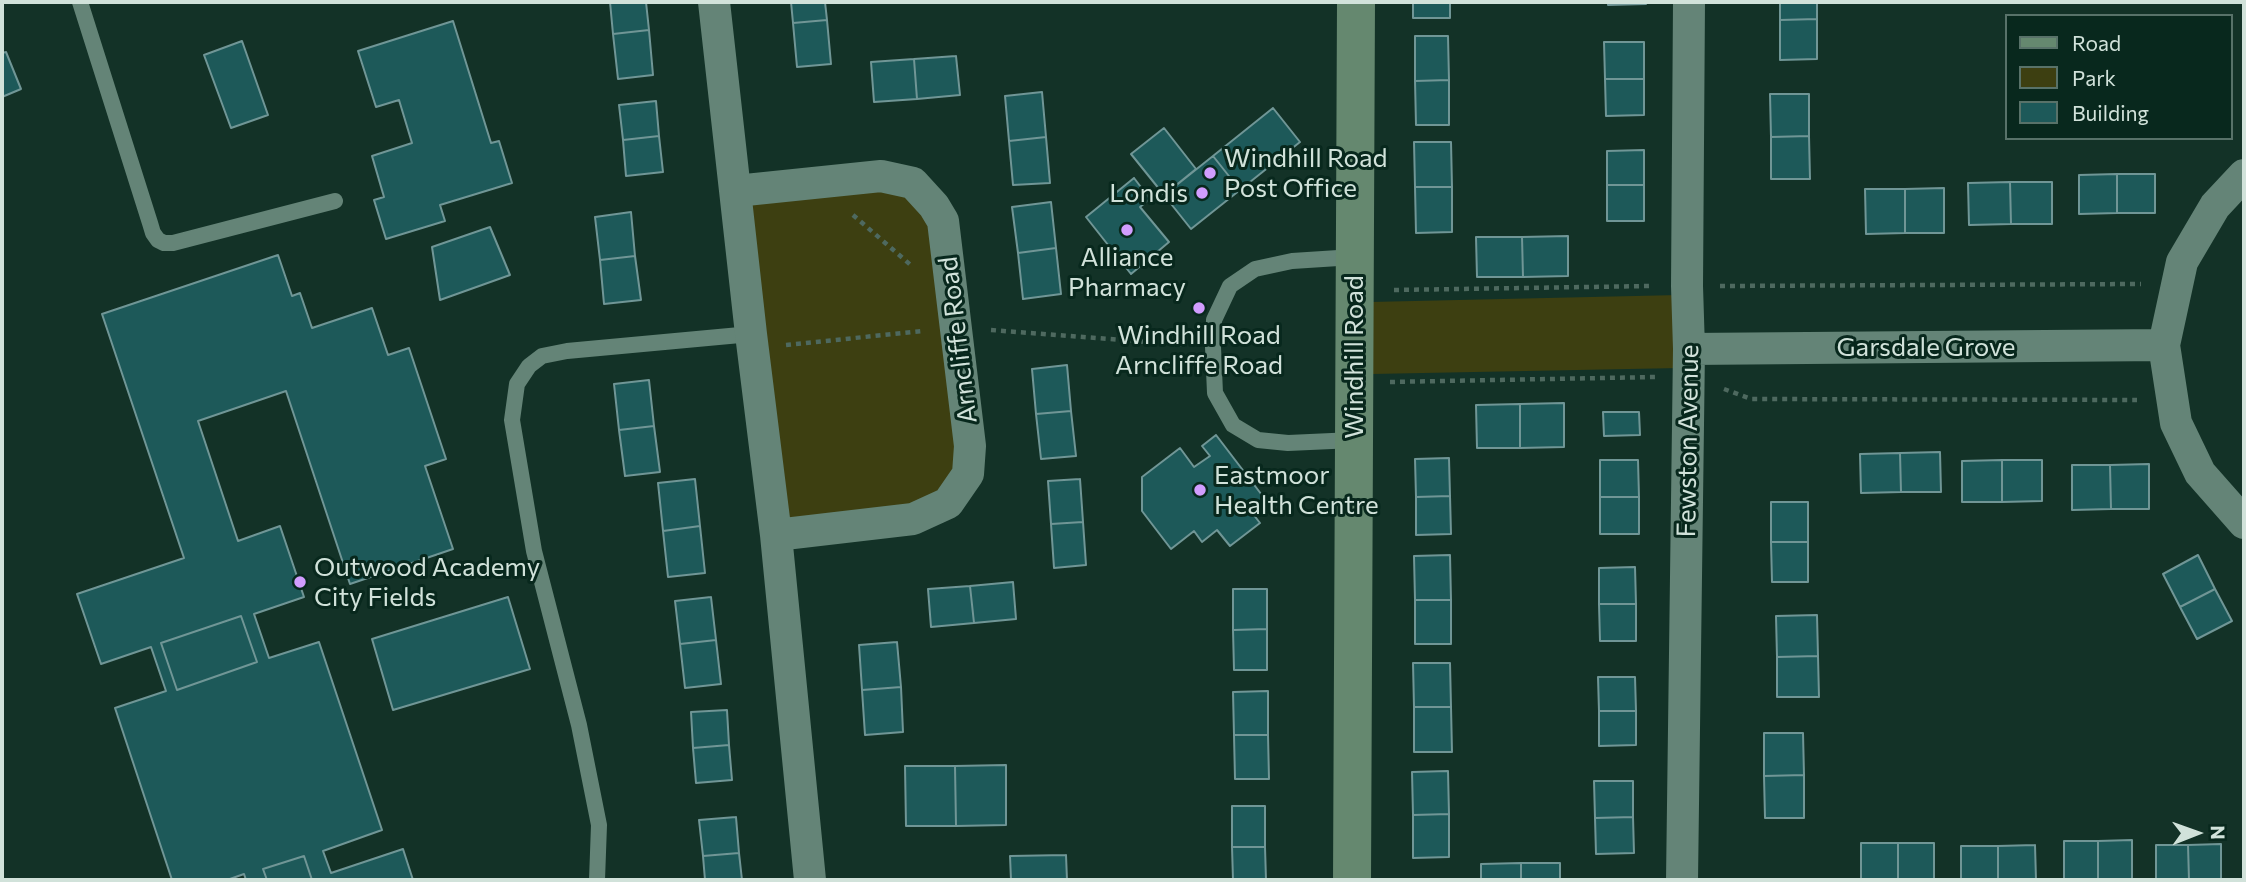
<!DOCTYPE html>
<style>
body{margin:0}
#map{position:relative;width:2246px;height:882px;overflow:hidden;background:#133227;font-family:Commissioner,sans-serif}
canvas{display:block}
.frame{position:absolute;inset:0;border:4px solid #d1e2da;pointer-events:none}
.legend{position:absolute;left:2005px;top:14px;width:228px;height:126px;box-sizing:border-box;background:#08281d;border:2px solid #587269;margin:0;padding:9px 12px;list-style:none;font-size:21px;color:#d1e2da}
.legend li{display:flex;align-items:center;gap:14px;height:35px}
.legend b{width:35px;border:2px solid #587269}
.north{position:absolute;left:2162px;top:798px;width:70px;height:70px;-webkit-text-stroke:5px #08281d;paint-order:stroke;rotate:89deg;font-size:19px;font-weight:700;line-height:28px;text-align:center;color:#d1e2da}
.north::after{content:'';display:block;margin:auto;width:24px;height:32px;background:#d1e2da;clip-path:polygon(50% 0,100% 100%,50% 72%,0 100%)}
</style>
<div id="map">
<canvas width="2246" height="882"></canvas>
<div class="frame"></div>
<ul class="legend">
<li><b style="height:9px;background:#65886f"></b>Road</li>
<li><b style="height:19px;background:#3d3f11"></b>Park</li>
<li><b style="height:19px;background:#1d5959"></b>Building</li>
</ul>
<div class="north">N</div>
</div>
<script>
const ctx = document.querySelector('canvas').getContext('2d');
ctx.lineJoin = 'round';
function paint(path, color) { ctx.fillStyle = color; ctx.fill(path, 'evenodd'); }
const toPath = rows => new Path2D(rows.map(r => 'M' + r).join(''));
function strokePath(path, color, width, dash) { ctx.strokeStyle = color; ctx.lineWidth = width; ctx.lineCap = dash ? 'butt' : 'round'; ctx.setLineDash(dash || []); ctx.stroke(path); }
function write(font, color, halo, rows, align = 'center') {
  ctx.font = font + ' Commissioner,sans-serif'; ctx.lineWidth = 6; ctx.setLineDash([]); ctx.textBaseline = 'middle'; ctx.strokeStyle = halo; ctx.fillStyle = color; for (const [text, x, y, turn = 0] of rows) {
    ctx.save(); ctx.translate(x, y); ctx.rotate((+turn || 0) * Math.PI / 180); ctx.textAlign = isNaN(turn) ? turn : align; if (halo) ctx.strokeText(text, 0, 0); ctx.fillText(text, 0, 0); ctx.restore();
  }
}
paint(toPath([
 [881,176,934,206,970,446,948,503,776,535,736,191],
 [1679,295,1681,368,1372,374,1370,302]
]), '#3d3f11');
const building = toPath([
 [610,2,646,2,649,30,613,34,610,2],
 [791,2,825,2,827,20,793,23,791,2],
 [1413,2,1450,2,1450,18,1413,18,1413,2],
 [1608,2,1646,2,1646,4,1608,5,1608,2],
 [1780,2,1817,2,1817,19,1780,20,1780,2],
 [1817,19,1817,59,1780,60,1780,20,1817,19],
 [827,20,831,64,797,67,793,23,827,20],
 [453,21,491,143,499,141,512,183,440,205,445,221,386,239,374,200,384,197,372,156,412,143,399,100,376,107,358,51,453,21],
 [649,30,653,75,618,79,613,34,649,30],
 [1415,36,1448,36,1449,80,1415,81,1415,36],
 [242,41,268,115,231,128,204,55,242,41],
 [1604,42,1644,42,1644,79,1605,79,1604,42],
 [6,52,21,89,2,97,2,53,6,52],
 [956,56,960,95,917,99,914,59,956,56],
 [914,59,917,99,874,102,871,62,914,59],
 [1605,79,1644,79,1644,115,1606,116,1605,79],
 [1449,80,1449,125,1416,125,1415,81,1449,80],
 [1042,92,1046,137,1009,141,1005,96,1042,92],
 [1770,94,1809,94,1809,136,1771,137,1770,94],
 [656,101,659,136,623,140,619,105,656,101],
 [1273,108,1300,142,1240,190,1213,156,1273,108],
 [1164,128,1196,169,1164,195,1131,154,1164,128],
 [659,136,663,172,626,176,623,140,659,136],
 [1809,136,1810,179,1771,179,1771,137,1809,136],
 [1046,137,1050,183,1013,185,1009,141,1046,137],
 [1414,142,1451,142,1452,187,1415,187,1414,142],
 [1644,150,1644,185,1607,185,1607,151,1644,150],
 [1213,156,1240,190,1191,229,1164,195,1213,156],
 [2117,174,2155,174,2155,213,2117,213,2117,174],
 [2117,174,2117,213,2079,214,2079,175,2117,174],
 [1134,178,1150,199,1140,207,1169,242,1131,274,1086,217,1134,178],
 [2010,182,2052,182,2052,224,2011,224,2010,182],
 [2010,182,2011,224,1969,225,1968,183,2010,182],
 [1607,185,1644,185,1644,221,1607,221,1607,185],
 [1415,187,1452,187,1452,232,1416,233,1415,187],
 [1944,188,1944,233,1905,233,1905,189,1944,188],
 [1865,189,1905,189,1905,233,1866,234,1865,189],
 [1051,202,1056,248,1018,253,1012,207,1051,202],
 [631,212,635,256,600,260,595,217,631,212],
 [490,227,510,275,440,300,432,247,490,227],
 [1568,236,1568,276,1523,277,1522,237,1568,236],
 [1476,237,1522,237,1523,277,1477,277,1476,237],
 [1056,248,1061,294,1023,299,1018,253,1056,248],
 [278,255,292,296,300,293,312,328,372,308,388,355,409,348,446,459,425,466,453,549,350,584,286,391,198,421,238,541,280,526,304,597,254,614,269,658,319,642,382,830,323,851,331,873,403,849,413,880,310,880,312,880,304,856,263,869,267,880,246,880,244,874,227,880,172,880,115,708,166,691,151,647,101,664,77,594,184,558,102,314,278,255],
 [241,616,257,662,177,690,161,643,241,616],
 [635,256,641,300,604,304,600,260,635,256],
 [1067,365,1071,411,1036,414,1032,369,1067,365],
 [649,380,654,426,619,430,614,384,649,380],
 [1564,403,1564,447,1520,448,1520,404,1564,403],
 [1520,404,1520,448,1477,448,1476,405,1520,404],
 [1071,411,1076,456,1041,459,1036,414,1071,411],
 [1603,412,1639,412,1640,435,1604,436,1603,412],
 [654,426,660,472,625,476,619,430,654,426],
 [1216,435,1268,503,1253,514,1260,523,1230,546,1217,530,1202,542,1194,531,1171,549,1142,511,1142,477,1180,448,1194,467,1210,456,1202,446,1216,435],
 [1940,452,1941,492,1901,492,1900,453,1940,452],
 [1900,453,1901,492,1861,493,1860,454,1900,453],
 [1449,458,1450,496,1416,497,1415,459,1449,458],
 [1600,460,1638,460,1639,497,1600,497,1600,460],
 [2002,460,2042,460,2042,501,2002,502,2002,460],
 [2002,460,2002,502,1962,502,1962,461,2002,460],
 [2149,464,2149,509,2111,509,2110,465,2149,464],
 [2072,465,2110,465,2111,509,2072,510,2072,465],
 [695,479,700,526,663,531,658,483,695,479],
 [1080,479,1083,522,1051,524,1048,481,1080,479],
 [1450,496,1451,534,1416,535,1416,497,1450,496],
 [1600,497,1639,497,1639,534,1600,534,1600,497],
 [1771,502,1808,502,1808,542,1771,542,1771,502],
 [1083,522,1086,565,1054,568,1051,524,1083,522],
 [700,526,705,573,668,577,663,531,700,526],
 [1771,542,1808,542,1808,582,1772,582,1771,542],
 [1450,555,1451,600,1415,600,1414,556,1450,555],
 [2198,555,2215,589,2180,607,2163,574,2198,555],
 [1635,567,1636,604,1599,604,1599,568,1635,567],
 [1013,582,1016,619,974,623,970,586,1013,582],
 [970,586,974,623,931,627,928,589,970,586],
 [1233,589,1267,589,1267,629,1233,630,1233,589],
 [2215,589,2232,621,2197,639,2180,607,2215,589],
 [508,597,530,669,393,710,372,639,508,597],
 [711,597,716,640,680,644,675,601,711,597],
 [1415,600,1451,600,1451,644,1415,644,1415,600],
 [1599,604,1636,604,1636,641,1600,641,1599,604],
 [1817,615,1818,656,1777,657,1776,616,1817,615],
 [241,616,257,662,177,690,161,643,241,616],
 [1267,629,1267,670,1234,670,1233,630,1267,629],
 [716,640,721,684,685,688,680,644,716,640],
 [897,642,901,687,862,690,859,645,897,642],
 [1818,656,1819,697,1777,697,1777,657,1818,656],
 [1413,663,1450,663,1451,707,1414,707,1413,663],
 [1598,677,1635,677,1636,711,1599,711,1598,677],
 [901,687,903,732,865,735,862,690,901,687],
 [1268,691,1268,735,1234,735,1233,692,1268,691],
 [1414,707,1451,707,1452,752,1414,752,1414,707],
 [727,710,729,745,693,748,691,712,727,710],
 [1599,711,1636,711,1636,745,1599,746,1599,711],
 [1764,733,1803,733,1804,775,1764,776,1764,733],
 [1234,735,1268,735,1269,779,1235,779,1234,735],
 [729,745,732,780,696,783,693,748,729,745],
 [1006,765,1006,825,956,826,955,766,1006,765],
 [905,766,955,766,956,826,906,826,905,766],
 [1448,771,1449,814,1413,815,1412,772,1448,771],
 [1804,775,1804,818,1765,818,1764,776,1804,775],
 [1594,781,1633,781,1633,817,1595,818,1594,781],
 [1232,806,1265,806,1265,847,1232,847,1232,806],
 [1449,814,1449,857,1413,858,1413,815,1449,814],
 [736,817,739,853,703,856,699,820,736,817],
 [1633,817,1634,853,1596,854,1595,818,1633,817],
 [2132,840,2132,880,2098,880,2098,841,2132,840],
 [2064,841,2098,841,2098,880,2064,880,2064,841],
 [1861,843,1898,843,1898,880,1861,880,1861,843],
 [1898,843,1934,843,1934,880,1898,880,1898,843],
 [2221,844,2221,880,2189,880,2188,845,2221,844],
 [2035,845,2036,880,1998,880,1998,846,2035,845],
 [2156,845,2188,845,2189,880,2156,880,2156,845],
 [1961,846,1998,846,1998,880,1961,880,1961,846],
 [1232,847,1265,847,1266,880,1233,880,1232,847],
 [739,853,742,880,705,880,703,856,739,853],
 [1066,855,1067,880,1011,880,1010,856,1066,855],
 [304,856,312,880,267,880,263,869,304,856],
 [1521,863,1521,880,1481,880,1481,864,1521,863],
 [1521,863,1560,863,1560,880,1521,880,1521,863]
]);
paint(building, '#1d5959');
strokePath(building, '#709696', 2);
strokePath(toPath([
 [853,215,913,267],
 [1720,286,2141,284],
 [1394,290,1651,286],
 [991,330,1188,345],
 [786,345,923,331],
 [1390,382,1655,377],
 [1724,389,1751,399,2137,400]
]), '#4e695f', 4.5, [5, 5]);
strokePath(toPath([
 [80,2,150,223,153,233,158,240,164,243,173,243,335,201],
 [1354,440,1288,443,1258,440,1233,425,1215,393,1213,347,1214,320,1230,286,1255,269,1292,261,1354,257],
 [597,880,599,825,579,725,534,551,512,420,517,384,529,366,542,356,567,351,751,334]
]), '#648477', 16);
strokePath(toPath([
 [714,2,751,334,776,535,810,880],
 [2244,175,2215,206,2182,262,2164,345,2176,423,2200,473,2244,523],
 [736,191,881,176,913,183,934,206,943,221,970,446,968,474,948,503,913,519,776,535],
 [1689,349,2164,345],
 [1682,880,1689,349,1687,286,1689,2]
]), '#648477', 32);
strokePath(toPath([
 [1352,880,1356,2]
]), '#65886f', 38);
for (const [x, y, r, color] of [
 [1210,173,7,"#d19dfe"],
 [1202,193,7,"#d19dfe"],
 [1127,230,7,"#d19dfe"],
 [1199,308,7,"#d19dfe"],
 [1200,490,7,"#d19dfe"],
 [300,582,7,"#d19dfe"]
]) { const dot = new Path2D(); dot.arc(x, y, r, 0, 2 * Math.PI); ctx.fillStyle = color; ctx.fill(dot); strokePath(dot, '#08281d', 2.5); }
write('26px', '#d1e2da', '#08281d', [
 ["Windhill Road",1224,158],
 ["Post Office",1224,188],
 ["Londis",1188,193,"right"],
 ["Alliance",1127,257,"center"],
 ["Pharmacy",1127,287,"center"],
 ["Windhill Road",1199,335,"center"],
 ["Arncliffe Road",1199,365,"center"],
 ["Eastmoor",1214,475],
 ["Health Centre",1214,505],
 ["Outwood Academy",314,567],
 ["City Fields",314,597]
], 'left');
write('26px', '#d1e2da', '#08281d', [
 ["Arncliffe Road",958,340,-97],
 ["Garsdale Grove",1926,347],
 ["Windhill Road",1354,357,-90],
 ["Fewston Avenue",1688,441,-89]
]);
</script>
